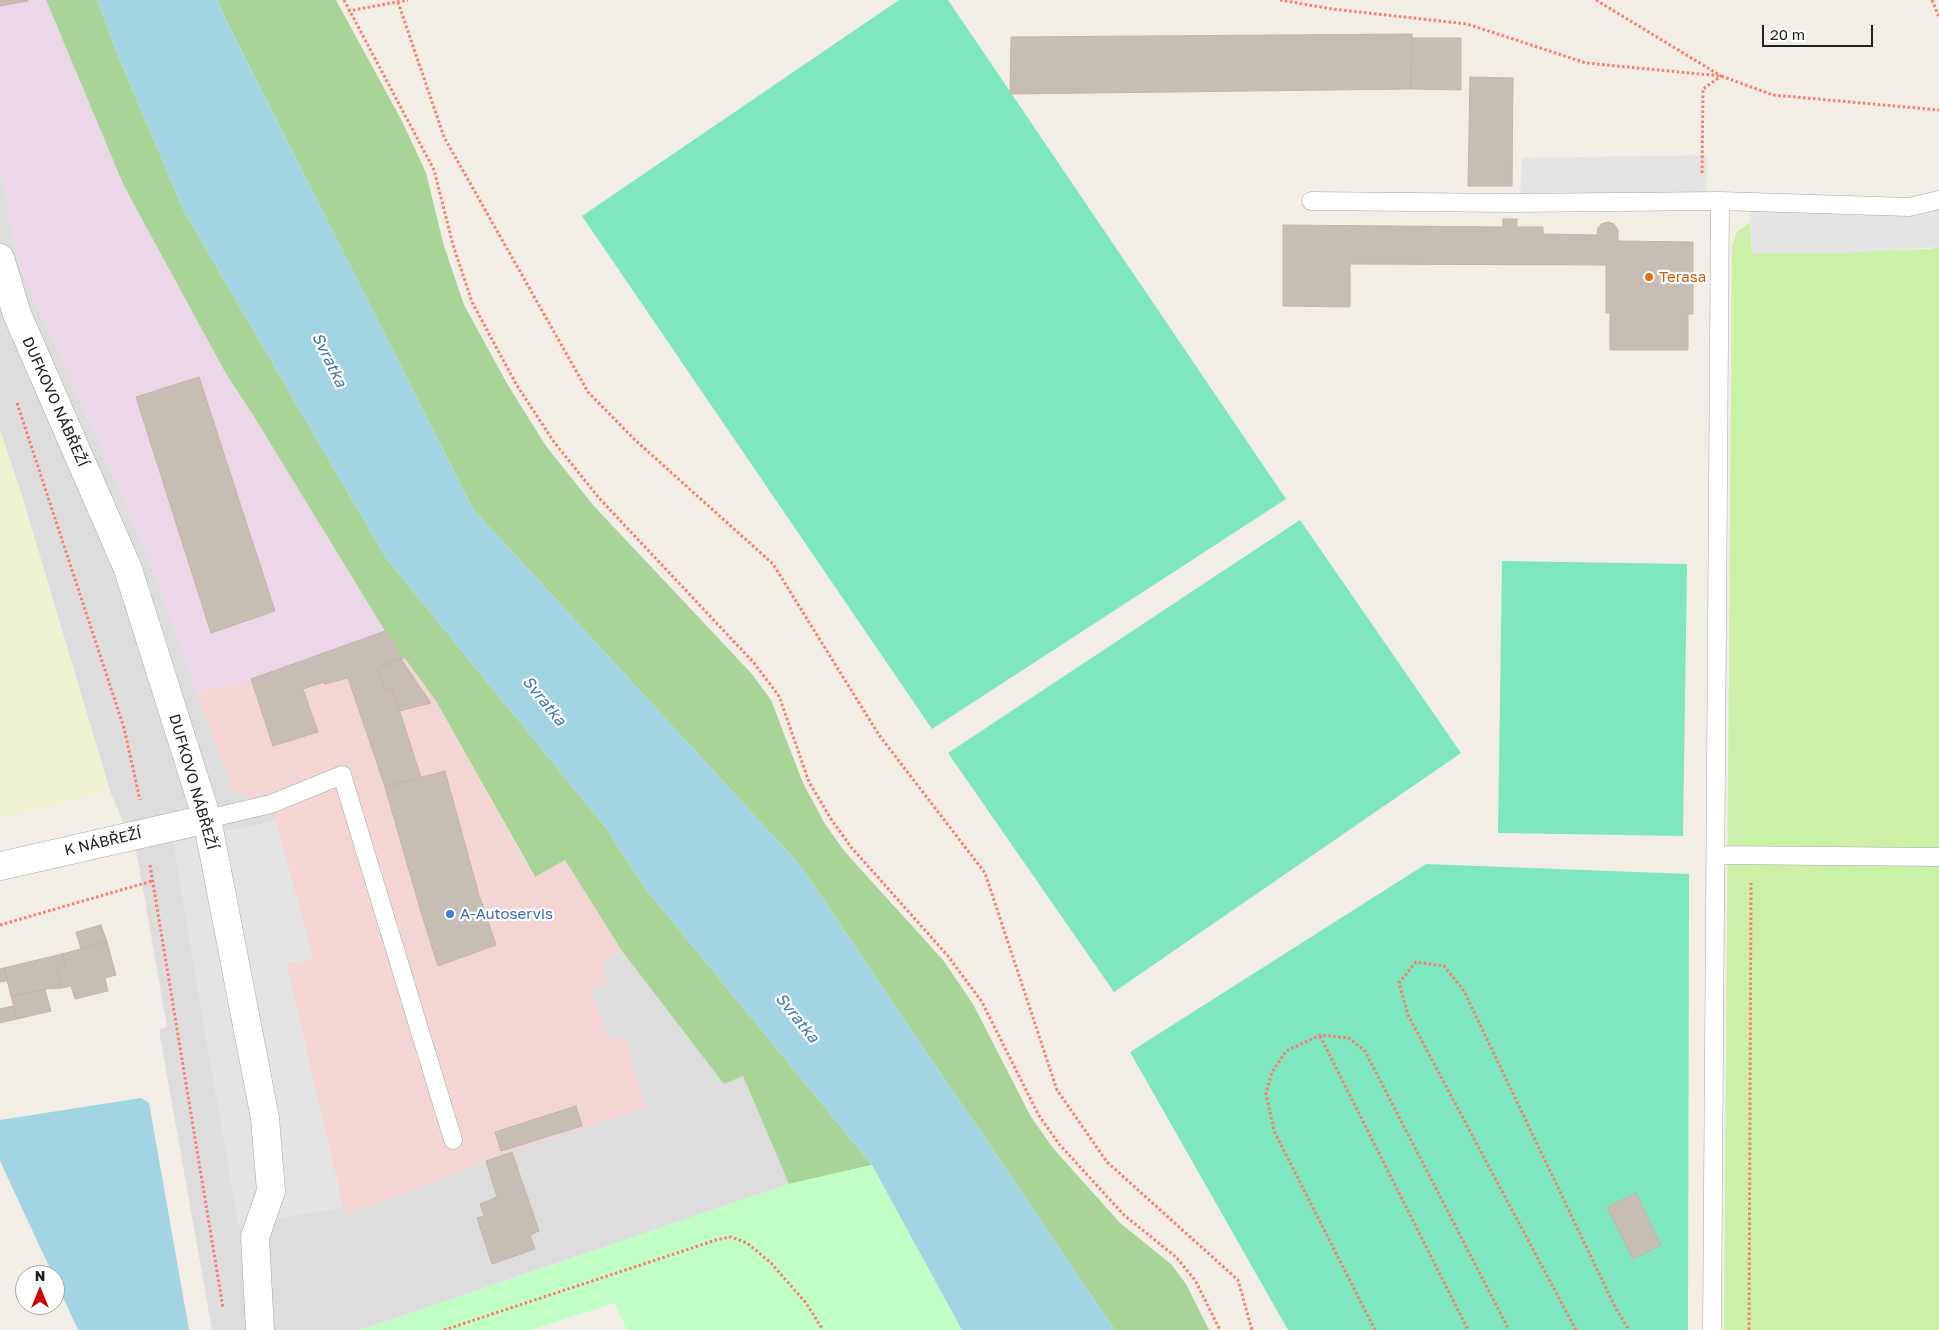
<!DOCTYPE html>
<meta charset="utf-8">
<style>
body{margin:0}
#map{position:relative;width:1939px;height:1330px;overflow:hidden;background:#f2eee6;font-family:"Golos Text",sans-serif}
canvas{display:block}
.north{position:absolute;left:15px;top:1265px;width:50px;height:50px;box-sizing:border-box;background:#fff;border:1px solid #a6a6a6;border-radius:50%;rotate:0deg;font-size:14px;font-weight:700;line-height:20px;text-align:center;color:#202020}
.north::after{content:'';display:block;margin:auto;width:18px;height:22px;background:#d10200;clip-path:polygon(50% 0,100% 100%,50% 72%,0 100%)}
.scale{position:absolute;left:1762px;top:25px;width:111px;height:22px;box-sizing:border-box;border:2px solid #202020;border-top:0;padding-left:6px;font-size:15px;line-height:18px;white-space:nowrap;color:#202020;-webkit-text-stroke:4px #fff;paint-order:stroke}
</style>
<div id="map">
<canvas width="1939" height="1330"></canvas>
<div class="north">N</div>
<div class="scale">20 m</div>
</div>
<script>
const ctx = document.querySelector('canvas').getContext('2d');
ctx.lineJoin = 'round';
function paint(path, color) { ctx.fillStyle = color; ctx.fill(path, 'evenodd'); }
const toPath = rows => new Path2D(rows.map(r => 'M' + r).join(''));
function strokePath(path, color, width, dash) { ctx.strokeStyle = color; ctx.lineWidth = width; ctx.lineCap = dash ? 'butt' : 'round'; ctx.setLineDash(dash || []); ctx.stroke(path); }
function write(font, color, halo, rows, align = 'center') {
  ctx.font = font + ' "Golos Text",sans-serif'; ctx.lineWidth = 4.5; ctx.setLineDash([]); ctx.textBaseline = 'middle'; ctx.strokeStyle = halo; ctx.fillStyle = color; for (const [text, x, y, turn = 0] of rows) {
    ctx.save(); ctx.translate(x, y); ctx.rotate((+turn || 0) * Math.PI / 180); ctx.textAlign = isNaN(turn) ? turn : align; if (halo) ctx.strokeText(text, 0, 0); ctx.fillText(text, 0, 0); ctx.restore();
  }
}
paint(toPath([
 [0,167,20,268,105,455,153,569,232,789,270,795,313,958,286,964,345,1215,458,1173,505,1153,512,1152,625,1036,611,1041,590,991,601,960,622,951,724,1083,743,1076,789,1184,360,1330,212,1330,159,1030,167,1027,137,855,110,791,21,493,0,430]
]), '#dedddd');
paint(toPath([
 [385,631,436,701,534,877,565,860,622,951,602,960,608,982,590,991,611,1041,625,1036,645,1108,505,1153,458,1173,345,1215,286,963,313,958,269,795,252,800,232,789,197,693,251,679]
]), '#f3d6d4');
paint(toPath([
 [0,0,46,0,124,186,225,372,253,415,385,631,251,679,197,693,153,569,105,455,20,268,0,167]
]), '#ebd7e7');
paint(toPath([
 [0,430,21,493,110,791,0,818]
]), '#eff2d0');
paint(toPath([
 [1750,222,1752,253,1930,249,1939,247,1939,1330,1724,1330,1732,246,1737,232]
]), '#cbf0a8');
paint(toPath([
 [46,0,97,0,119,58,184,211,386,558,607,829,645,888,872,1165,789,1184,743,1076,724,1084,622,951,565,860,535,877,436,701,385,631,253,415,225,372,124,186],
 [218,0,336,0,403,123,426,173,444,246,464,305,509,387,546,446,593,505,751,673,771,700,803,783,825,824,845,852,943,960,973,1004,1031,1117,1053,1148,1120,1223,1171,1264,1186,1284,1209,1330,1115,1330,799,864,473,509,224,16]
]), '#a9d497');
paint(toPath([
 [872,1165,962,1330,627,1330,614,1303,531,1330,360,1330,789,1184]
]), '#c1fec6');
paint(toPath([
 [899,0,948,0,1286,499,932,729,582,216],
 [1300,520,1461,753,1114,992,948,753],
 [1502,561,1687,564,1683,836,1498,833],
 [1426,864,1689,874,1688,1330,1288,1330,1130,1052]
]), '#7ee7bf');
paint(toPath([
 [1707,155,1706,201,1520,203,1522,158],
 [1939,200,1939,247,1846,253,1752,253,1750,202],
 [276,821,313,958,286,964,343,1207,238,1226,173,842]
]), '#e4e4e4');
paint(toPath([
 [97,0,218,0,224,16,473,509,799,864,1115,1330,962,1330,872,1165,645,888,607,829,386,558,184,211,119,58],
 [141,1098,149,1103,189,1330,78,1330,55,1280,55,1275,53,1275,0,1161,0,1120]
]), '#a3d4e3');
const building = toPath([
 [0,0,28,0,28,1,0,6,0,0],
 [1412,34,1411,89,1010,94,1011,37,1412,34],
 [1412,38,1461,38,1461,90,1411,89,1412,38],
 [1470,77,1513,78,1512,186,1468,186,1470,77],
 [1503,219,1517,219,1517,227,1543,227,1543,234,1597,235,1598,228,1601,224,1608,222,1614,224,1618,230,1618,241,1693,242,1693,314,1688,314,1688,350,1610,350,1610,313,1606,313,1606,265,1350,264,1350,307,1283,306,1283,225,1503,227,1503,219],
 [199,377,275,611,211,633,136,397,199,377],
 [385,631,404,658,378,668,385,691,392,688,421,777,385,787,348,678,325,684,324,682,303,689,318,732,273,746,251,679,385,631],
 [401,659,431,703,399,711,392,688,385,691,378,668,401,659],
 [445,771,479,895,496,945,438,966,421,912,385,787,445,771],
 [101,925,107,942,81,949,76,932,101,925],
 [107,942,116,975,105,978,108,991,75,999,71,986,62,988,56,969,66,967,62,954,107,942],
 [62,954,66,967,56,969,62,988,45,989,11,996,4,968,62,954],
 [4,968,7,981,0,982,0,969,4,968],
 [45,989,51,1011,17,1019,11,996,45,989],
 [13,1006,17,1019,0,1023,0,1009,13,1006],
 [576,1106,582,1126,501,1151,495,1132,576,1106],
 [512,1152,539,1231,530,1235,535,1249,492,1264,477,1218,484,1216,480,1204,497,1197,486,1161,512,1152],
 [1636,1193,1661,1245,1633,1259,1607,1207,1636,1193]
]);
paint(building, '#c6bdb5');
strokePath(building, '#c5b4a7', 1);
const service = toPath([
 [1311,201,1512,203,1720,201,1909,207,1939,200],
 [207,819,271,804,342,775,453,1140],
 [1716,855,1939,857],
 [1712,1330,1720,201]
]);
const minor = toPath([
 [0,258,17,314,128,569,207,819,265,1118,271,1191,255,1237,260,1330],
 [0,866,207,819]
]);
strokePath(service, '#a7a7a7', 19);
strokePath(minor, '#a7a7a7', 29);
strokePath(toPath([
 [344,0,434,170,453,245,472,302,516,384,554,442,599,498,754,663,779,696,809,782,831,819,851,847,948,956,982,1002,1038,1114,1059,1144,1124,1215,1176,1257,1195,1280,1220,1330],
 [1280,0,1332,9,1467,24,1586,63,1721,76,1773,95,1939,110],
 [1596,0,1721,76,1703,89,1702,174],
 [1932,0,1939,17],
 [398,2,444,137,588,392,634,439,773,564,879,735,985,873,1057,1090,1107,1162,1238,1280,1252,1330],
 [348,11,408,0],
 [17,403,124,728,140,800],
 [150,865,223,1308],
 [0,925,152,881],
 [1320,1036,1468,1330],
 [444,1330,716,1240,731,1237,747,1243,771,1263,806,1303,823,1330],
 [1375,1330,1274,1131,1266,1093,1272,1072,1286,1051,1320,1035,1349,1038,1365,1051,1509,1330],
 [1576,1330,1408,1015,1399,983,1416,962,1444,966,1464,991,1615,1307,1629,1330],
 [1749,1330,1751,883]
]), '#ff7b6a', 3, [2.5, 2.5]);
strokePath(service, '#fff', 18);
strokePath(minor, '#fff', 28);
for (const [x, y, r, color] of [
 [1649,277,5,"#e8710a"],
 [450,914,5,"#3f7fe0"]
]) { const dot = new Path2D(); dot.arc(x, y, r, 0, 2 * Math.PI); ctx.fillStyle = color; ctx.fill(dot); strokePath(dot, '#fff', 2); }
write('15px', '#c56008', '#fff', [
 ["Terasa",1659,277]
], 'left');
write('15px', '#202020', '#fff', [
 ["DUFKOVO NÁBŘEŽÍ",55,402,66],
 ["DUFKOVO NÁBŘEŽÍ",193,782,74],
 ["K NÁBŘEŽÍ",103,842,-13]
]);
write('15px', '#366cbe', '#fff', [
 ["A-Autoservis",460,914]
], 'left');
write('italic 16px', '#4078b2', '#fff', [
 ["Svratka",329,360,64],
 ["Svratka",544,701,51],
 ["Svratka",797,1018,51]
]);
</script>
